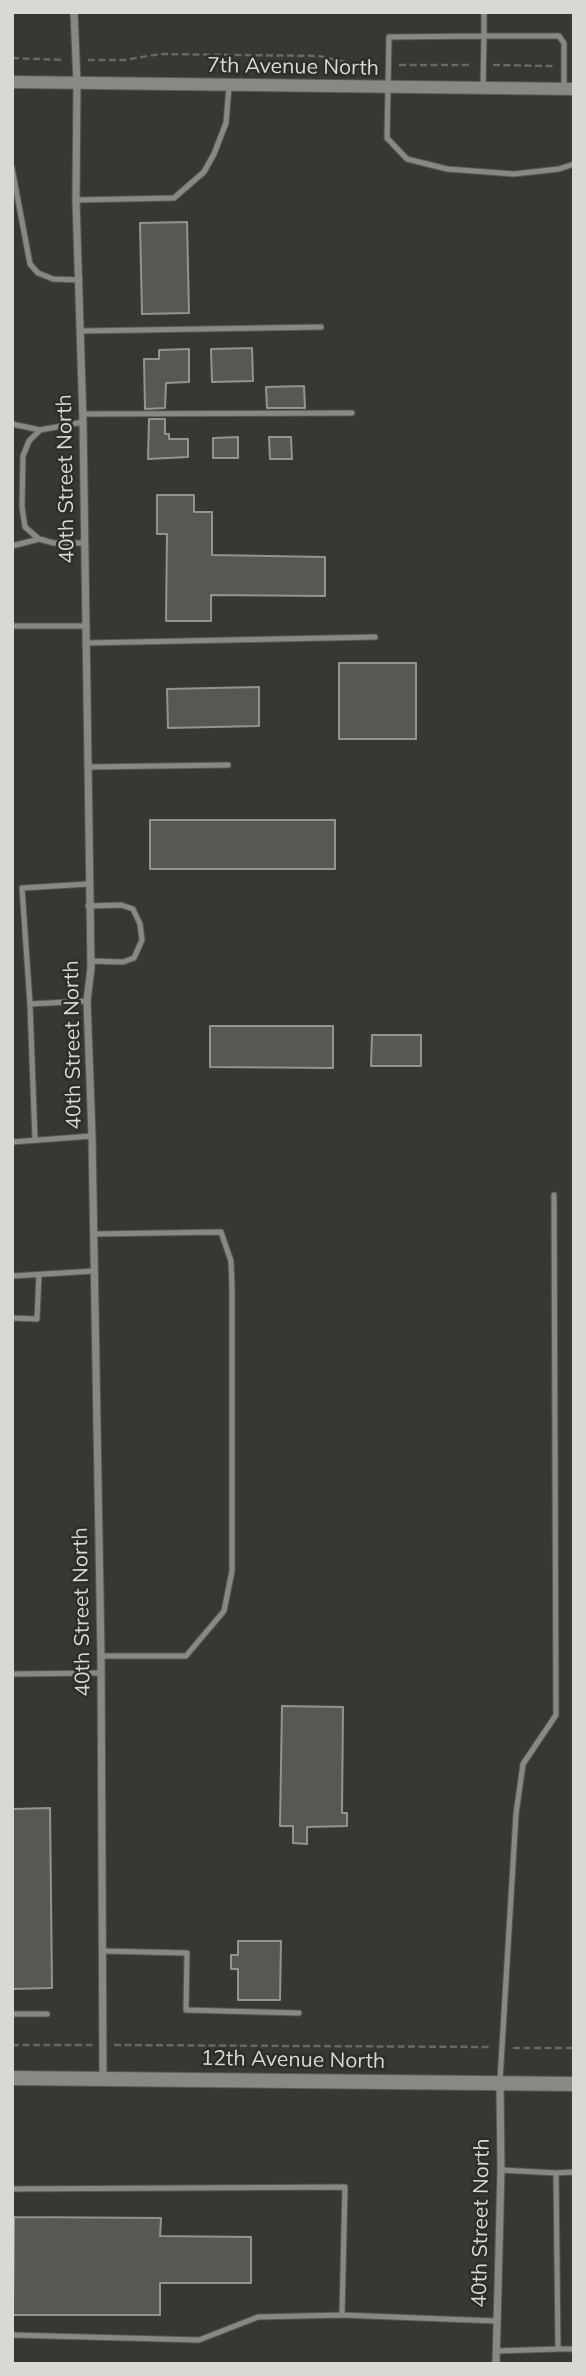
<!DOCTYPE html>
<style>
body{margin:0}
#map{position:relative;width:586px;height:2376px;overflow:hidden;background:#353932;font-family:Mulish,sans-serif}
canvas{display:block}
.frame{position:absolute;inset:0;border:14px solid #d7d9d5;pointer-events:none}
</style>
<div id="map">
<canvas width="586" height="2376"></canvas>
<div class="frame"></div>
</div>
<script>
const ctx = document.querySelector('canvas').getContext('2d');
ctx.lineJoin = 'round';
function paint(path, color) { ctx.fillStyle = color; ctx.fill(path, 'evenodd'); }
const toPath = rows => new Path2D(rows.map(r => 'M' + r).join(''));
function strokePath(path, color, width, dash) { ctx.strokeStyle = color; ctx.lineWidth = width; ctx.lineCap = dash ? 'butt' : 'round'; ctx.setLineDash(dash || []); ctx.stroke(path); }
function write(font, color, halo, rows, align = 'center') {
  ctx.font = font + ' Mulish,sans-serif'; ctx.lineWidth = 5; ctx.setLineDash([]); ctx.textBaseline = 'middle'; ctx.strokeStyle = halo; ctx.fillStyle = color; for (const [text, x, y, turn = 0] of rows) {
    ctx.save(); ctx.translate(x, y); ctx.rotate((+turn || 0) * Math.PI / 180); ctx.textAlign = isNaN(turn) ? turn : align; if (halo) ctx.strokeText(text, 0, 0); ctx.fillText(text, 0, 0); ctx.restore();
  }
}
const building = toPath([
 [187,222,189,313,142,314,140,223,187,222],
 [252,348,253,381,212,382,211,349,252,348],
 [189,349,189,382,166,383,165,408,145,409,144,359,159,359,159,350,189,349],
 [304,386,305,408,267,408,266,387,304,386],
 [149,419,165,419,165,434,169,434,169,439,188,439,188,457,148,459,149,419],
 [238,437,238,458,213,458,213,438,238,437],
 [269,437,291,437,292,459,270,459,269,437],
 [157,495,194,495,194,512,212,512,212,555,325,557,325,596,211,595,211,621,166,621,167,534,157,534,157,495],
 [339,663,416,663,416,739,339,739,339,663],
 [259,687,259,726,168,728,167,689,259,687],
 [150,820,335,820,335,869,150,869,150,820],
 [210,1026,333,1026,333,1068,210,1067,210,1026],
 [372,1035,421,1035,421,1066,371,1066,372,1035],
 [282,1706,343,1707,342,1813,347,1813,347,1826,307,1827,307,1844,293,1843,293,1826,280,1826,282,1706],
 [50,1808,52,1988,12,1989,12,1809,50,1808],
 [238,1941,281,1941,280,2000,238,2000,238,1969,231,1969,231,1955,238,1955,238,1941],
 [14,2217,161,2218,160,2236,251,2237,251,2283,160,2283,160,2315,13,2315,14,2217]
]);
paint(building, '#555952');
strokePath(building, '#91958d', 2);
const service = toPath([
 [484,12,484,36,389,37,387,138,407,159,447,169,514,174,559,169,574,164],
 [483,88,484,36,559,36,564,43,564,89],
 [12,168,30,264,38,273,53,279,80,280],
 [76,200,174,198,204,172,214,154,226,123,229,87],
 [80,331,321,327],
 [83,414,352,413],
 [83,422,40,430,29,441,23,456,22,507,25,527,39,539,54,543,84,543],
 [12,424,40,430],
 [12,546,39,539],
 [12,626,85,626],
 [85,643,375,637],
 [87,767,228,765],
 [88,906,121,905,133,909,140,924,142,940,134,958,123,962,91,961],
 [87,1001,30,1004,22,888,88,884],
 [30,1004,35,1140],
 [12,1142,92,1136],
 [93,1234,221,1232,231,1261,232,1287,232,1571,224,1611,186,1656,101,1656],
 [12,1276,94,1271],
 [12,1318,37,1319,39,1275],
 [12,1674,100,1673],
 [103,1951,187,1953,186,2010,299,2013],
 [12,2014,47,2014],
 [500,2080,516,1814,523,1764,556,1715,554,1195],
 [556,2173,574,2172],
 [12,2189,345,2187,342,2315],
 [12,2335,199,2340,258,2317,342,2315,496,2321],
 [558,2349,574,2349],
 [497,2351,558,2349,556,2173,501,2170]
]);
const minor = toPath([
 [74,12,77,83,76,200,83,422,91,968,87,1001,92,1136,101,1656,103,2078],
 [496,2364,501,2170,500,2084]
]);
const tertiary = toPath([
 [12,82,574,89]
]);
const secondary = toPath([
 [12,2078,574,2084]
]);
strokePath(service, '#555851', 7);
strokePath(minor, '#555851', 9);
strokePath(tertiary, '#555851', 14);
strokePath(secondary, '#555851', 16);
strokePath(toPath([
 [12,58,64,60],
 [88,60,124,60,160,54,319,56,360,65,378,65],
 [399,65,472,65],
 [493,65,553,66],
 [12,2045,93,2045],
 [114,2045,492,2047],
 [513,2048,574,2048]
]), '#666963', 2.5, [7, 3.5]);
strokePath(service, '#868a82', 5);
strokePath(minor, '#868a82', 7);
strokePath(tertiary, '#868a82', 12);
strokePath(secondary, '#868a82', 14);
write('21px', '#d7d9d5', '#2b2f28', [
 ["7th Avenue North",293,67,1],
 ["40th Street North",66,479,-91],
 ["40th Street North",73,1045,-91],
 ["40th Street North",82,1612,-91],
 ["12th Avenue North",293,2060,1],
 ["40th Street North",481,2223,-89]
]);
</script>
